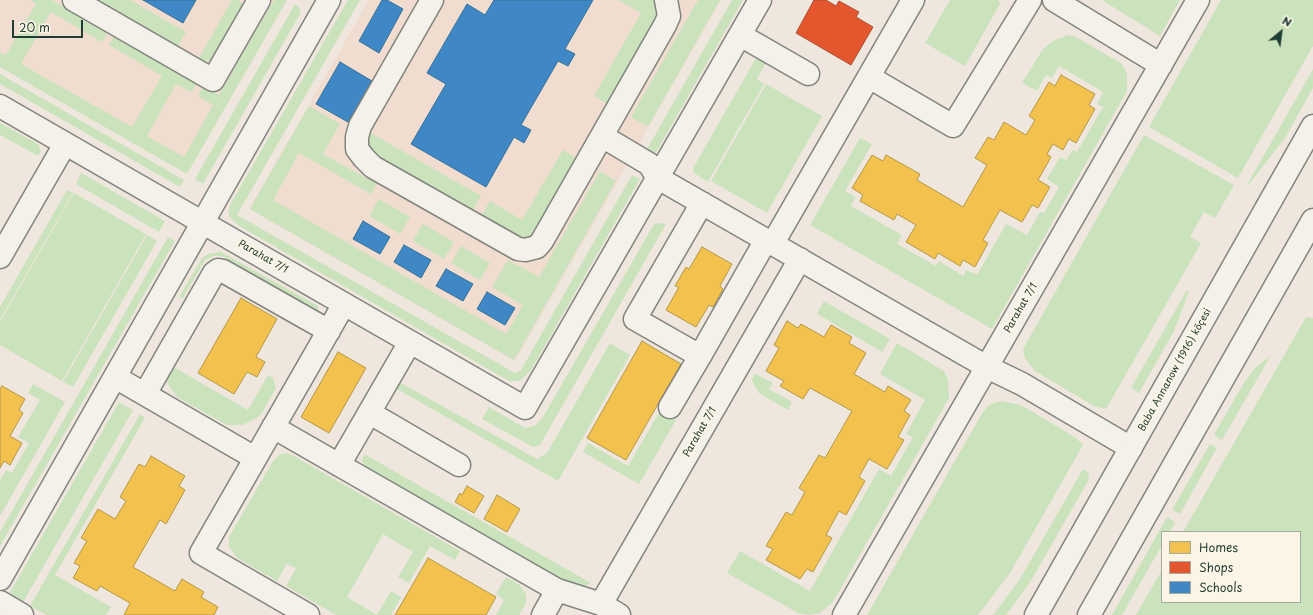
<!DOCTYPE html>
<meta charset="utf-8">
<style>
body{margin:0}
#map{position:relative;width:1313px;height:615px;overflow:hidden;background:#efe6de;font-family:"Playpen Sans",sans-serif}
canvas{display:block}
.legend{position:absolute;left:1161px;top:531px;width:140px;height:72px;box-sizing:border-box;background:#fcf5e5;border:1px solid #a4ab9e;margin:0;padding:5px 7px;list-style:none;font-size:12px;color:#1f3d34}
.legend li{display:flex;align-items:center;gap:8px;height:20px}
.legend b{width:20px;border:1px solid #a4ab9e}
.north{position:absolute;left:1261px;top:12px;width:40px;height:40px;-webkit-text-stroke:3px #fcf5e5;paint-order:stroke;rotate:29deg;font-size:11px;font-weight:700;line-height:16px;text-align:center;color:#1f3d34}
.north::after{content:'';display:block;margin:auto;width:14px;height:18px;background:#1f3d34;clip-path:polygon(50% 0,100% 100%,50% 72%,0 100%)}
.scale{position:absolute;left:12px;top:20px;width:71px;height:18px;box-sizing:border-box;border:2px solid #1f3d34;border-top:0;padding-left:5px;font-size:12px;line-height:14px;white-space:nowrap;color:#1f3d34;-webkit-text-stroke:3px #fcf5e5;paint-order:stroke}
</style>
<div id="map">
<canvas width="1313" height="615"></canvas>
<ul class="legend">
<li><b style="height:11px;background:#f2c14e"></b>Homes</li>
<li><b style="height:11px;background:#e4572e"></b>Shops</li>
<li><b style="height:11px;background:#3f88c5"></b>Schools</li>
</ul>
<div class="north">N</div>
<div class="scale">20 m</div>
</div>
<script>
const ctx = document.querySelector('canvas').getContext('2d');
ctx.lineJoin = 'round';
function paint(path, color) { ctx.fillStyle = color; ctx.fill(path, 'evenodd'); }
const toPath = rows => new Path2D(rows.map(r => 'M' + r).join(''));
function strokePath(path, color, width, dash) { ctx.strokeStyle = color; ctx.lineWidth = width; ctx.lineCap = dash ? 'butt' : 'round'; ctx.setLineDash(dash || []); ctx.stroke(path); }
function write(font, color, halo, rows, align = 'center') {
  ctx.font = font + ' "Playpen Sans",sans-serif'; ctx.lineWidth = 4; ctx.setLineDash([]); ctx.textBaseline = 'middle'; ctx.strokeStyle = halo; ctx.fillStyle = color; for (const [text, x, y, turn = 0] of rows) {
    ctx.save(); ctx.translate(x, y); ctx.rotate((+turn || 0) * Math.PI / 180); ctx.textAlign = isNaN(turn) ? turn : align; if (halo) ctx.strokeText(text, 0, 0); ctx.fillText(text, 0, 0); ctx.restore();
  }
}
paint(toPath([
 [0,0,287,0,187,174,0,67],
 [369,0,721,0,515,361,249,209]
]), '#f0ddd0');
paint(toPath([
 [30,0,52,0,108,32,102,42,51,12,21,64,132,127,162,76,109,45,114,36,197,83,191,92,176,84,147,136,184,157,213,105,198,96,203,87,219,95,274,0,287,0,187,174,0,67,0,52,6,55,36,4],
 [97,0,130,0,186,32,178,46],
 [232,0,237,0,246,5,213,60,203,61,199,58],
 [348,0,360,0,237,215,515,373,521,370,632,175,640,179,531,370,520,381,509,381,239,226,229,216,229,210,231,203],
 [618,0,654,0,659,15,609,105,594,96,641,13],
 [698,0,720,0,648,127,631,117],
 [732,0,743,0,654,156,646,151],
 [950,0,997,0,1001,2,965,66,925,43],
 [1102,0,1180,0,1160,36],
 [1221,0,1313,0,1313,46,1238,178,1149,127],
 [295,4,300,8,300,14,203,184,195,179],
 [1068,35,1074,36,1122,64,1127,74,1127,91,992,329,810,225,860,138,872,144,845,191,856,197,851,206,902,235,897,244,936,266,939,261,963,276,967,270,977,275,1006,224,1027,235,1040,212,1044,213,1059,187,1047,179,1060,157,1066,160,1073,150,1077,152,1103,107,1097,104,1103,92,1059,66,1052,78,1046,75,1037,91,1022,83,1043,49,1053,41],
 [758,55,767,61,757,79,764,84,708,182,694,173,693,168],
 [1313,69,1313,88,1285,138,1249,184,1248,183],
 [0,74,184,180,180,187,0,84],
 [766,84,822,116,767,213,711,181],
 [309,106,340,124,323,154,377,184,371,194,299,153,273,200,506,334,523,305,492,287,508,260,539,277,600,171,616,181,514,360,250,209],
 [0,123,38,144,41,151,38,156,0,135],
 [369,132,481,196,472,212,378,158,368,146,367,142],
 [1144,135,1234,185,1215,218,1204,212,1190,237,1201,243,1106,409,1094,406,1035,371,1025,358,1023,349],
 [563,150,578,159,534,237,526,241,481,217,490,201,522,220],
 [81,173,165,221,159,232,76,184],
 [67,190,73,193,0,320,0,307],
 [74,193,146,234,62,381,0,345,0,322],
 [379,199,410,217,400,234,369,216],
 [663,223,666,224,540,445,533,447,482,419,489,407,525,428,534,426,542,419,654,224],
 [423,224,454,242,444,259,413,241],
 [147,235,157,241,73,387,63,382],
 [168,237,175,241,0,546,0,532],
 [461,246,490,263,480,280,451,263],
 [221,252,318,306,318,313,221,256,214,256,205,260,183,298,179,297,202,258,208,254],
 [1187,290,1189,291,1174,331,1139,393,1131,388],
 [824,301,890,339,882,352,817,314],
 [1306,317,1313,318,1313,615,1136,615,1162,570,1162,602,1300,602,1300,532,1183,532],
 [610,343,630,355,558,481,397,389,401,383,537,459,547,453],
 [897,343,944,371,948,380,949,398,833,602,820,613,810,615,798,613,727,573,740,551,810,591,879,469,891,476,913,437,906,434,925,400,880,374],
 [1271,355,1222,440,1214,435,1245,381,1255,368],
 [170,365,248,410,268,375,273,378,276,388,262,413,257,418,242,425,227,425,177,397,166,381,166,376],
 [754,373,773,383,769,389,792,402,788,410,759,393,752,381],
 [33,384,65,402,0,516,0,481,6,470,12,473,29,443,18,437,40,400,28,393],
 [1002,401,1021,405,1076,438,1083,445,1010,573,978,615,867,615,984,410,991,404],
 [119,402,133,410,23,602,9,594],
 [660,411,676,420,639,484,583,452,588,443,628,466],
 [140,414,145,418,55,575,111,607,106,615,47,615,30,606],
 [1210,444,1217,448,1180,514,1172,510],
 [286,453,292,455,460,551,455,560,430,546,409,583,398,577,413,552,383,534,347,597,377,615,391,591,401,597,391,615,336,615,286,586,296,568,287,564,277,581,237,558,229,547,229,537,273,461,279,455],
 [364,454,591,583,583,587,574,587,367,469,362,461],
 [1083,469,1089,473,1088,481,1029,584,1006,615,993,615,1020,579],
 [1167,517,1175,522,1170,532,1162,532,1162,545,1122,615,1112,615],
 [506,577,520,585,526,595,526,603,519,615,496,615,504,600,496,594]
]), '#cbe3bc');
const homes = toPath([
 [1061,75,1095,94,1089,105,1095,109,1076,143,1069,139,1063,150,1053,144,1047,154,1051,157,1038,180,1050,187,1038,208,1032,205,1022,222,1000,210,983,240,988,243,975,267,963,260,960,266,938,253,935,259,906,242,916,225,897,214,894,220,860,201,863,195,852,188,872,155,883,161,886,155,920,174,917,180,963,207,987,165,975,158,988,137,994,140,1004,122,1026,135,1035,120,1029,116,1049,82,1055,86,1061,75],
 [702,247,732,264,720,286,723,289,713,307,709,305,696,327,666,310,679,287,675,286,686,267,689,269,702,247],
 [241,298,277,319,256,357,265,362,257,377,247,372,234,394,198,373,241,298],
 [787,321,798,328,801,324,824,337,831,325,852,337,849,343,866,353,854,374,885,392,888,386,911,400,904,411,910,415,898,437,904,440,887,469,869,459,859,477,865,481,846,515,839,511,826,535,832,538,813,572,807,569,800,579,766,560,773,549,766,546,786,512,792,515,805,492,799,488,819,455,825,458,852,411,810,388,803,399,780,386,784,381,766,371,779,348,774,345,787,321],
 [642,341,681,364,626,460,587,438,642,341],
 [338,352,366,368,329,433,301,417,338,352],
 [2,386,25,399,19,410,23,413,10,436,22,443,10,465,4,461,0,468,0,389,2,386],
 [151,456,185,476,179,486,185,490,166,524,160,520,133,567,175,591,182,579,204,592,201,597,218,607,214,615,124,615,130,603,100,586,97,591,73,578,80,566,74,563,87,541,81,538,98,509,115,519,126,501,120,497,139,464,145,467,151,456],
 [467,486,484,496,474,513,455,502,460,493,462,495,467,486],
 [497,495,520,509,507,532,484,519,497,495],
 [428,558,496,597,486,615,395,615,428,558]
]);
paint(homes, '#f2c14e');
strokePath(homes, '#b39946', 1);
const shops = toPath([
 [814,0,826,0,836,6,839,1,859,12,856,17,873,27,851,65,796,33,814,0]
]);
paint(shops, '#e4572e');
strokePath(shops, '#a94f30', 1);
const schools = toPath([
 [143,0,196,0,183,23,143,0],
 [382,0,387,0,403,9,379,53,359,41,382,0],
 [494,0,593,0,565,49,575,54,568,66,558,61,521,125,531,130,524,143,514,137,486,187,411,144,446,84,427,73,467,4,485,15,494,0],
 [340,62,372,81,348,122,316,104,340,62],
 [363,221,390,237,380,254,353,239,363,221],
 [404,245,431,260,421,278,394,262,404,245],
 [446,269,473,284,463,301,436,286,446,269],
 [487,292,515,308,505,325,477,309,487,292]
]);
paint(schools, '#3f88c5');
strokePath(schools, '#35729a', 1);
const minor = toPath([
 [74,0,213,80,259,0],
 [432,0,360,126,357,137,357,149,364,158,373,167,518,249,525,250,537,247,542,241,665,25,669,16,666,0],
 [1054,0,1161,65],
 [740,35,808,74],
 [869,77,953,126,1030,0],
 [0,106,525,408,760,0],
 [602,136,649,164,658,178,987,367,1022,384,1131,448],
 [702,203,635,319,700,356,766,240],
 [773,243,913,0],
 [0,257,65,144],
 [115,377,255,458],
 [145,394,214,273,218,270,223,271,329,331],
 [670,407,700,356],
 [370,413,459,465],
 [273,427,557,590,601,604,619,615],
 [339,465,410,342],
 [0,579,329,0],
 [0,602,22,615],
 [601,604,800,259],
 [308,615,201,553,344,304],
 [543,615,557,590],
 [844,615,1198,0]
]);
const major = toPath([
 [1036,615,1313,126],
 [1089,615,1313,220]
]);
strokePath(minor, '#82847e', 25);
strokePath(major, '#82847e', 25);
strokePath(minor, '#f4f0ea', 22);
strokePath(major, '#f4f0ea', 22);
write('10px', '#1f3d34', '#fcf5e5', [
 ["Parahat 7/1",263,257,30],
 ["Parahat 7/1",1021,308,-60],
 ["Baba Annanow (1916) köçesi",1175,370,-61],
 ["Parahat 7/1",700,432,-60]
]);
</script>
